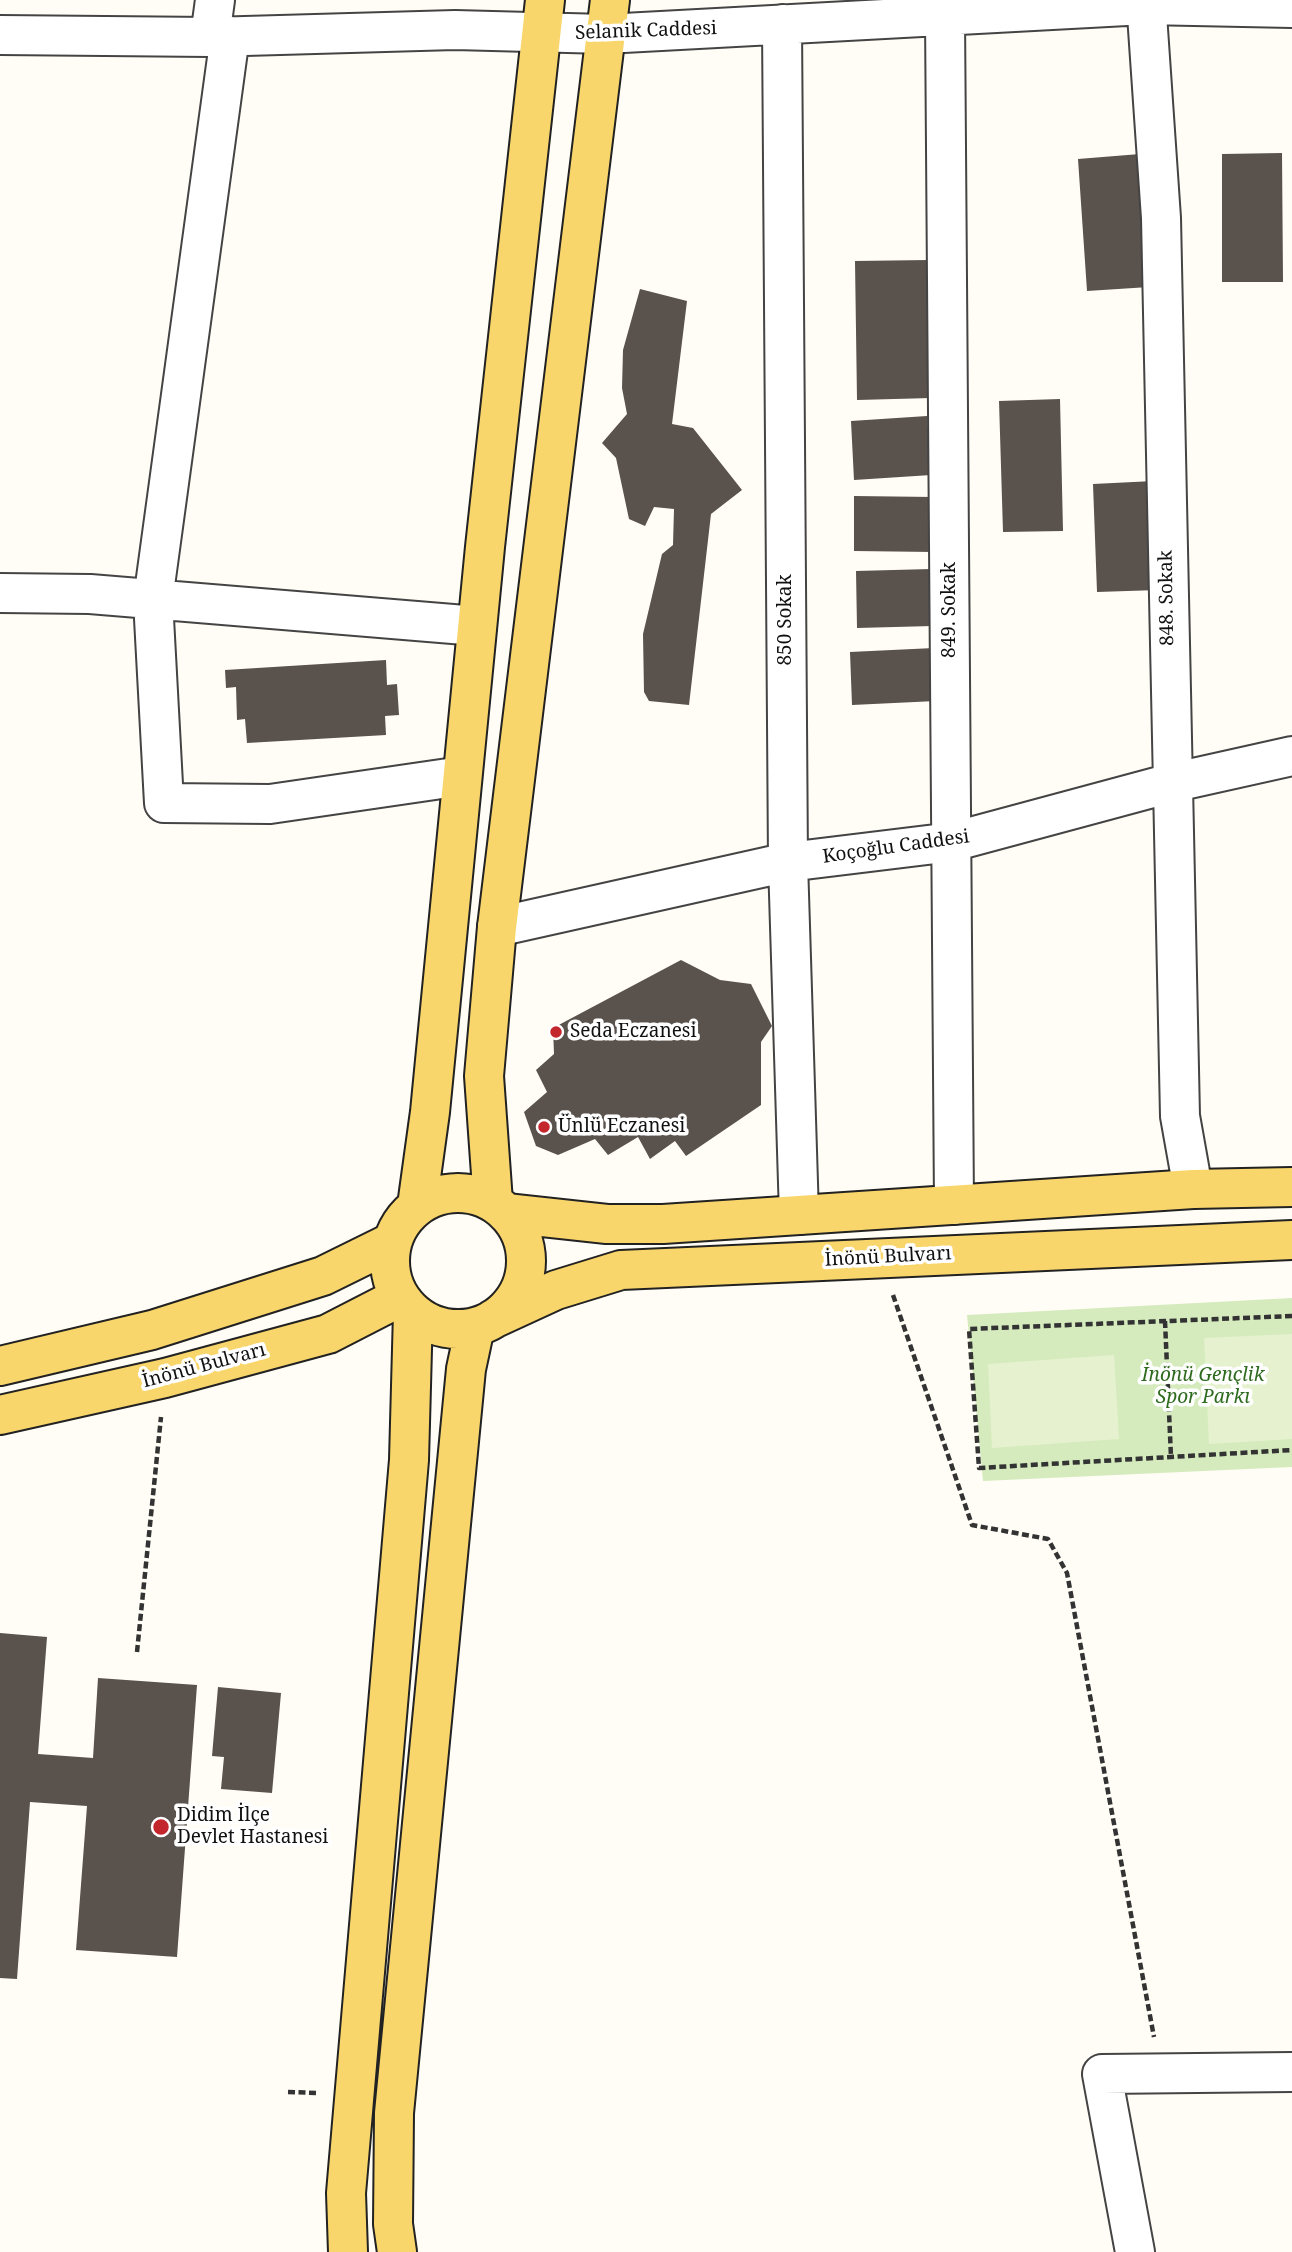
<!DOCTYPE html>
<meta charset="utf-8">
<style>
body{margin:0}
canvas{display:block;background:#fffdf5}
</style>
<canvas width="1292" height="2252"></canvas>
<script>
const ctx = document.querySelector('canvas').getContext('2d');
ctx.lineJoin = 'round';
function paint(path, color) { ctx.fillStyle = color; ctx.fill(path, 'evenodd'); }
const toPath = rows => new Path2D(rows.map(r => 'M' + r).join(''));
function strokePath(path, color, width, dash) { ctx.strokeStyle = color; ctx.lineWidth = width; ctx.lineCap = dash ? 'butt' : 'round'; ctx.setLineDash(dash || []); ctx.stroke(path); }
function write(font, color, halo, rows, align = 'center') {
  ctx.font = font + ' "Noto Serif",serif'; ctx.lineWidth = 7; ctx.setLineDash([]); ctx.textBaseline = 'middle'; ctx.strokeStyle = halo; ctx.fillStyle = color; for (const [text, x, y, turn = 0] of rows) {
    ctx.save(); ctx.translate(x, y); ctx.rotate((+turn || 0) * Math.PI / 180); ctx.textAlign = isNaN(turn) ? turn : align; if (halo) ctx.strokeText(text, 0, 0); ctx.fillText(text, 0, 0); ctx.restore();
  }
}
paint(toPath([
 [1292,1298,1292,1467,983,1481,967,1315]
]), '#d5ebbd');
paint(toPath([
 [1292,1334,1292,1439,1209,1444,1204,1338],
 [1114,1355,1119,1439,992,1448,988,1364]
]), '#e6f2cf');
paint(toPath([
 [1282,153,1283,282,1222,282,1222,154],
 [1140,154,1149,287,1087,291,1078,159],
 [929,260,931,398,857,400,855,261],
 [640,289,687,301,672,424,693,428,742,490,711,514,689,705,649,701,644,692,643,634,662,554,673,545,674,509,654,507,645,526,629,519,616,458,602,443,627,414,622,388,623,350],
 [1060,399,1063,531,1003,532,999,401],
 [927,416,931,475,854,480,851,421],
 [1154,481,1158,590,1097,592,1093,484],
 [854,496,934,497,933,552,854,551],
 [931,569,932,626,857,628,856,571],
 [934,648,936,701,852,705,850,652],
 [386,660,387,685,397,684,399,715,385,716,386,735,247,743,245,719,237,720,236,687,226,688,225,670],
 [681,960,720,980,751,984,772,1026,761,1042,761,1105,686,1156,675,1141,650,1159,638,1137,608,1155,595,1139,558,1155,536,1146,524,1112,547,1092,536,1070,554,1054,553,1028],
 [0,1633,47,1637,38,1754,93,1758,98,1678,197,1685,177,1957,76,1950,87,1806,30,1802,17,1979,0,1978],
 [218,1687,281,1693,272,1793,221,1789,224,1757,212,1756]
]), '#5a524d');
const minor = toPath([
 [1146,0,1161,218,1180,1116,1193,1189],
 [945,16,954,1205],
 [782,24,788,862,799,1215],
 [0,35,210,37,455,30,605,34,1145,5,1292,8],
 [230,36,153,600,164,803,270,804,462,776],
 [210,37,215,0],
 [0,593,90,594,477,626],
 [497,927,788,862,952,842,1171,783,1292,756],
 [1135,2252,1102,2074,1292,2072]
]);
const major = toPath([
 '390 1261a68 68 0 1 1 136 0a68 68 0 1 1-136 0Z',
 [493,1202,484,1076,497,927,610,0],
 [417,1206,430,1112,485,547,545,0],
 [506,1213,607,1224,663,1224,1193,1189,1292,1187],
 [493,1319,556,1290,621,1270,1292,1240],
 [0,1366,152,1330,323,1276,392,1242],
 [0,1415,165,1378,328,1334,400,1297],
 [348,2252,346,2193,409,1460,413,1312],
 [397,2252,393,2224,394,2113,466,1369,475,1327]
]);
strokePath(minor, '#444', 42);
strokePath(major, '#222', 42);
strokePath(toPath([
 [893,1295,972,1525,1048,1539,1067,1573,1154,2037],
 [1292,1316,969,1329,979,1468,1292,1450],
 [1165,1321,1171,1457],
 [137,1652,161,1417],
 [288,2092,318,2093]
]), '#333', 4.5, [7, 3.5]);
strokePath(minor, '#fff', 38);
strokePath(major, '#f9d66b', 38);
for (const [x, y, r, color] of [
 [556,1032,7,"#c4262e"],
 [544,1127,7,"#c4262e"],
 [161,1827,9,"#c4262e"]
]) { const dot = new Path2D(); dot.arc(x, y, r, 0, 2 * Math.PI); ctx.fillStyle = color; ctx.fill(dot); strokePath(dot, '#fff', 2.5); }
write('19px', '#111', '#fff', [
 ["Selanik Caddesi",646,31,-2],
 ["848. Sokak",1167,598,-91],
 ["849. Sokak",950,610,-90],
 ["850 Sokak",786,620,-90],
 ["Koçoğlu Caddesi",896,847,-8],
 ["İnönü Bulvarı",888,1257,-3],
 ["İnönü Bulvarı",204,1366,-15]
]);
write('19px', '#111', '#fff', [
 ["Seda Eczanesi",570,1032],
 ["Ünlü Eczanesi",558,1127],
 ["Didim İlçe",177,1816],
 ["Devlet Hastanesi",177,1838]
], 'left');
write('italic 19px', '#2f6b1f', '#fff', [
 ["İnönü Gençlik",1203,1376],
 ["Spor Parkı",1203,1398]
]);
</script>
